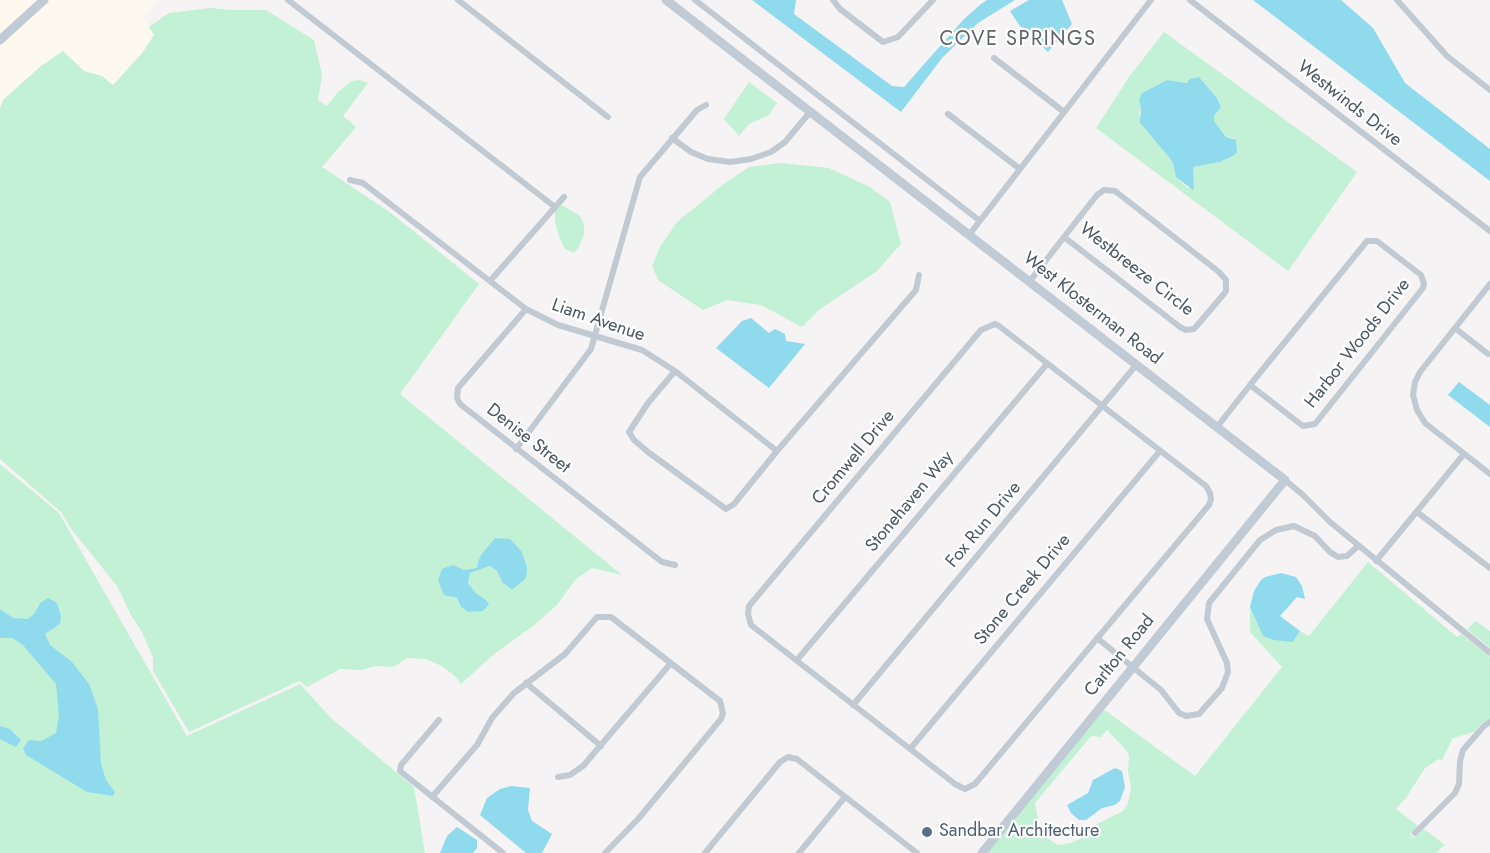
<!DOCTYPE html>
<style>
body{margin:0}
canvas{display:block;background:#f5f3f3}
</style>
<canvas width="1490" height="853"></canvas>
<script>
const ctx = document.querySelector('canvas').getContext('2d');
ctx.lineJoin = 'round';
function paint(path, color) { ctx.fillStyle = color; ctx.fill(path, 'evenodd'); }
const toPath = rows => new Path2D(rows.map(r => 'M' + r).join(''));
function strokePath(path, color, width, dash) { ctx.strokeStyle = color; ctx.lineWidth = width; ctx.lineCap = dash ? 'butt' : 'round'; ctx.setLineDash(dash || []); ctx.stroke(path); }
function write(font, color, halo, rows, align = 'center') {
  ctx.font = font + ' Jost,sans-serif'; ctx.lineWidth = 4.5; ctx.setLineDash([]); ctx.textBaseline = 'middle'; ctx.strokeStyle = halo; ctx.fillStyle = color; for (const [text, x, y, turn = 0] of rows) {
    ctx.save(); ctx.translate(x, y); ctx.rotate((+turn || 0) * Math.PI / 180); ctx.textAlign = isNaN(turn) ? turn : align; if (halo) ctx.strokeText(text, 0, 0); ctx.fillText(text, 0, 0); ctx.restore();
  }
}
paint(toPath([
 [0,0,38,0,0,36],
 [49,0,158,0,143,17,155,35,143,52,113,86,102,76,84,71,62,51,41,66,3,99,0,108,0,45]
]), '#fdf9ef');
paint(toPath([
 [210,8,231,10,266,10,314,40,322,75,318,100,327,106,337,93,351,81,360,80,368,83,343,116,356,127,322,167,391,213,479,284,400,394,622,575,592,568,575,580,557,605,533,626,494,654,461,684,455,676,442,666,426,659,408,658,393,667,376,666,361,670,340,669,307,687,299,681,189,732,153,671,153,658,142,632,131,615,117,586,72,530,61,512,0,459,0,108,3,100,41,66,63,51,84,71,102,76,113,85,143,52,154,35,149,27,169,13],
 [496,538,510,540,522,552,518,583,512,590,502,582,497,571,490,566,470,573,468,582,476,593,486,600,461,607,457,598,450,597,464,570,477,568,481,555],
 [1164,32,1357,172,1288,271,1096,128,1129,77],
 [1199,77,1217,98,1221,107,1214,116,1214,121,1226,137,1233,138,1233,156,1220,162,1192,167,1194,188,1188,188,1176,177,1173,164,1169,157,1162,147,1145,130,1139,114,1141,108,1139,100,1142,93,1167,80,1187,83],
 [749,82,777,103,769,115,749,124,739,136,724,119],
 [781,163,829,168,870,187,890,202,901,244,877,271,820,309,802,327,761,305,727,300,703,310,658,280,652,266,660,247,677,222,725,183,749,167],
 [561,205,579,215,584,224,584,234,579,247,574,253,565,249,560,239,555,222,555,211],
 [0,464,59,513,187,736,300,684,331,718,414,787,425,853,0,853],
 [1368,562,1457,637,1461,634,1490,657,1490,719,1482,723,1474,732,1453,738,1442,760,1439,759,1425,768,1406,798,1396,809,1418,826,1410,834,1414,838,1424,829,1445,845,1436,853,987,853,1103,709,1195,776,1282,667,1250,632,1250,607,1263,636,1293,642,1300,631,1309,636],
 [1107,730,1126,750,1129,756,1128,771,1131,788,1128,803,1123,811,1089,828,1082,838,1071,843,1058,845,1047,838,1040,829,1035,803,1091,736,1101,737],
 [1476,621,1490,631,1490,648,1467,629]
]), '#c3f1d5');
paint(toPath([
 [752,0,796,0,794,14,892,86,904,87,964,19,981,4,987,0,1015,0,978,23,942,58,901,112],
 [1029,0,1062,0,1072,24,1048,52,1019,25,1010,11],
 [1253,0,1341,0,1373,28,1405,83,1490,149,1490,181],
 [1199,77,1217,98,1221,107,1214,116,1214,121,1226,137,1236,140,1237,152,1233,156,1220,162,1193,167,1194,188,1193,190,1176,177,1173,164,1169,157,1140,123,1141,108,1139,100,1142,93,1167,80,1187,83,1190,79],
 [751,318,769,333,775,329,785,334,786,341,805,344,769,388,716,348,742,321],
 [1459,382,1490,405,1490,427,1448,395],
 [495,538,510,539,522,552,527,568,526,578,512,590,502,582,497,571,490,566,470,573,468,583,476,593,486,600,489,604,483,611,468,612,461,607,457,598,444,595,438,580,442,569,453,565,464,570,477,568,478,562,481,555],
 [1281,573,1296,577,1302,586,1305,599,1297,597,1280,616,1300,631,1293,642,1274,640,1263,636,1250,607,1254,591,1261,580,1265,577],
 [48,598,57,603,61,616,60,624,45,634,50,645,72,662,89,684,98,709,101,764,106,780,115,792,113,796,87,792,26,755,23,748,29,740,41,741,56,733,59,716,56,684,22,644,12,638,0,638,0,609,13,618,28,619,35,613,40,603],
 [0,726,10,729,21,740,16,747,0,739],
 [1115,768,1122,771,1125,787,1120,801,1115,805,1102,808,1086,820,1079,820,1071,813,1067,805,1088,793,1093,780],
 [511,786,530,788,528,810,532,821,552,834,542,853,526,853,480,815,487,798,500,789],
 [457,827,477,840,477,848,473,853,440,853,447,836]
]), '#90daee');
strokePath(toPath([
 [288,0,555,207],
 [458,0,608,117],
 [695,0,980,221],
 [833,0,840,9,883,42,898,37,933,0],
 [1190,0,1490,231],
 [1397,0,1447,56,1490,90],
 [994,58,1064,112],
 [948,114,1020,169],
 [672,138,691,152,708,159,730,162,751,159,771,152,785,142,810,112],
 [350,180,363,183,526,309,558,325,642,350,675,371,777,451],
 [1104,190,1115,191,1219,272,1226,280,1226,291,1223,295,1194,329,1186,330,1180,327,1064,237,1097,195,1104,190],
 [969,235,1151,0],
 [1367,241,1377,241,1421,275,1424,284,1423,288,1315,424,1303,426,1250,385,1367,241],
 [490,281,564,197],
 [1030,281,1064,237],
 [1490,284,1420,372,1415,382,1413,395,1417,410,1425,423,1490,474],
 [526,309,458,388,457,398,460,404,662,562,675,565],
 [995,324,999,326,1206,486,1210,493,1211,499,1209,505,975,784,965,789,955,784,751,625,748,614,749,606,981,330,995,324],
 [1455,328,1488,354],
 [675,371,648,403,629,432,634,440,648,452,726,509,734,504,777,451,916,290,919,275],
 [1217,427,1250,385],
 [516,449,591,349,640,177,697,110,706,105],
 [1285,480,1303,495,1330,522,1490,653],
 [1417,512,1490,568],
 [1376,561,1464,454],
 [1097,638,1161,690,1179,713,1186,716,1199,714,1222,688,1228,672,1227,663,1207,619,1209,603,1260,540,1276,530,1294,526,1315,536,1330,552,1338,557,1347,556,1358,546],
 [797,660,1047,364],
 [526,683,601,746],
 [853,705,1137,364],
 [439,720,401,765,400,771,503,853],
 [910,749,1160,451],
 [558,777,570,775,583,766,671,663],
 [432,797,477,745,492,718,514,693,565,654,597,617,611,617,720,701,723,713,721,719,639,818,605,853],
 [1415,833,1455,793,1459,784,1460,761,1463,750,1484,726,1490,722],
 [705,853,780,762,788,757,797,759,917,853],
 [799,853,845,797]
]), '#c1cad2', 6);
strokePath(toPath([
 [666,0,1285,480,982,853],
 [0,40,44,0]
]), '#c1cbd6', 9);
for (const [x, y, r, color] of [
 [927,832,6,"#5c6f8a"]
]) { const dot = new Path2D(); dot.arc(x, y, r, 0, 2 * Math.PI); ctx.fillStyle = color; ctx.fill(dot); strokePath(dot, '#fff', 2); }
write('18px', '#4a5661', '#fff', [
 ["Westwinds Drive",1349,104,38],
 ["Westbreeze Circle",1136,270,38],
 ["West Klosterman Road",1092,309,38],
 ["Liam Avenue",598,321,19],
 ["Harbor Woods Drive",1358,344,-52],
 ["Denise Street",528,439,38],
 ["Cromwell Drive",854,458,-50],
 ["Stonehaven Way",910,502,-50],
 ["Fox Run Drive",984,525,-50],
 ["Stone Creek Drive",1023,590,-50],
 ["Carlton Road",1120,656,-51]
]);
write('18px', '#4e5e75', '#fff', [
 ["Sandbar Architecture",939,832]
], 'left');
ctx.letterSpacing = '1.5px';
write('20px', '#5f6368', '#fff', [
 ["COVE SPRINGS",1018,40]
]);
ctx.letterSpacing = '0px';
</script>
